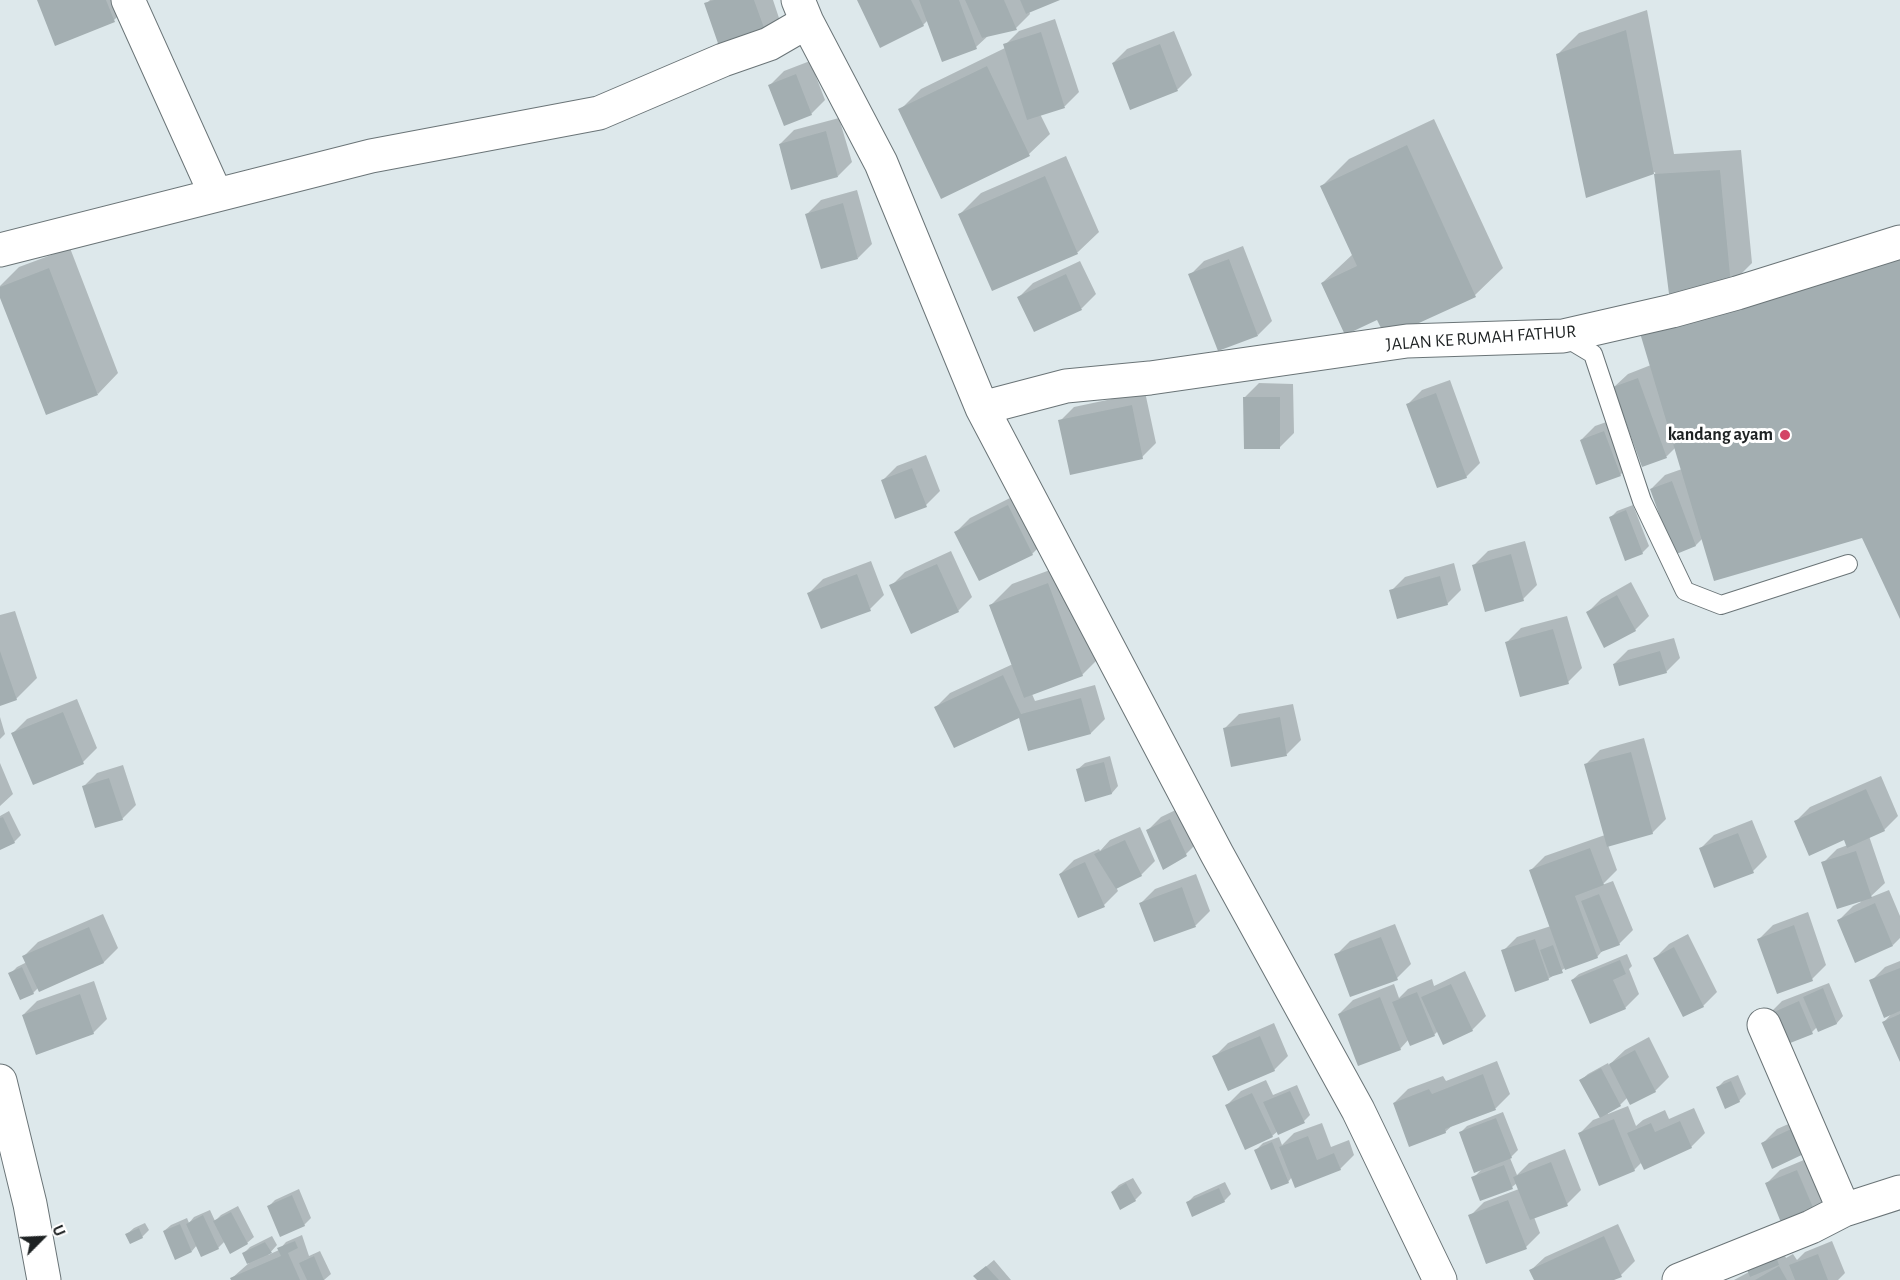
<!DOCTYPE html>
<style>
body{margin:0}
#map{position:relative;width:1900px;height:1280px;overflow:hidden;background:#dde8eb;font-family:"Alegreya Sans",sans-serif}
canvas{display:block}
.north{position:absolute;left:12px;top:1208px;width:60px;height:60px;-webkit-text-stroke:4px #fff;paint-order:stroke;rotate:66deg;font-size:16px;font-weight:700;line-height:24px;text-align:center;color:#1e2223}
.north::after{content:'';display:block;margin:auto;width:21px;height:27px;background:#1e2223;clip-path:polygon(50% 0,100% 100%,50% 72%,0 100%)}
</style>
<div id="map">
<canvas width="1900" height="1280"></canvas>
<div class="north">U</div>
</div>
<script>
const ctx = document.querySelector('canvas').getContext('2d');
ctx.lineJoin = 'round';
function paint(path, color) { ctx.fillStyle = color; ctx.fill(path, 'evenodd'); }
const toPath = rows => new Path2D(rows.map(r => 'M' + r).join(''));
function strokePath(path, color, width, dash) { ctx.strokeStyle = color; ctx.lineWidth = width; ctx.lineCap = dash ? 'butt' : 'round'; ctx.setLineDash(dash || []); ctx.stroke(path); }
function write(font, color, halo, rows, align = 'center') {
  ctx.font = font + ' "Alegreya Sans",sans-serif'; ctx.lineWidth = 6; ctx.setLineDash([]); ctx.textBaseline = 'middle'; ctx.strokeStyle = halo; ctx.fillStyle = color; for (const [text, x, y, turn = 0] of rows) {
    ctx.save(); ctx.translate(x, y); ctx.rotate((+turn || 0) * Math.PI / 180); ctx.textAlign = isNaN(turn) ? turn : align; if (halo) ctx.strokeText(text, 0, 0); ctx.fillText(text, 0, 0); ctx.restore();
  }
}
paint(toPath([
 [38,0,125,0,128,6,114,20],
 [710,0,773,0,780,21,766,35,706,4],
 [860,0,1057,0,1029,11,1030,14,1016,28,989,35,976,47,928,20,923,25],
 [1647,10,1674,154,1741,150,1752,263,1731,284,1671,301,1655,172,1587,196,1558,54,1579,33],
 [1055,19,1079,92,1065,106,1040,114,1050,134,1029,154,900,110,921,89,1005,48,1005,45,1019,31],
 [1174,31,1192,75,1178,89,1131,108,1113,63,1127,49],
 [810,61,825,100,811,114,770,85,784,71],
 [839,118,852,162,838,176,780,144,794,130],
 [1434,119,1503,268,1475,295,1387,336,1378,318,1322,283,1353,254,1322,186,1349,159],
 [1066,156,1099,232,1078,252,993,289,960,214,981,193],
 [857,190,872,244,858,258,807,214,821,200],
 [1900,240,1900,616,1862,536,1703,538,1696,545,1675,553,1651,489,1665,475,1682,469,1676,447,1667,456,1643,465,1614,387,1628,374,1651,365],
 [1243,246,1272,321,1258,335,1190,275,1204,261],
 [70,248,118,373,98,394,0,293,0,286,19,267],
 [1080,261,1096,294,1082,308,1034,330,1019,297,1033,283],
 [1450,380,1480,463,1466,477,1408,404,1422,390],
 [1259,383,1293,384,1294,433,1280,447,1245,397],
 [1145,392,1156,443,1142,457,1060,421,1074,407],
 [1618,418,1634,461,1620,475,1581,440,1595,426],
 [926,455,940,491,926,505,883,480,897,466],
 [1022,492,1046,540,1032,554,956,532,970,518],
 [1633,505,1649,546,1642,553,1611,517,1617,511],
 [1525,541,1537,585,1523,599,1474,565,1488,551],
 [951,551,972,597,958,611,891,586,905,572],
 [871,561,884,595,870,609,809,593,823,579],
 [1069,563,1103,654,1082,675,1032,694,1035,701,1095,685,1105,719,1091,733,1020,716,936,707,950,693,1013,664,991,605,1012,584],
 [1454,563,1461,590,1447,604,1391,591,1405,577],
 [1631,582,1649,616,1635,630,1605,646,1587,613,1601,599],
 [15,611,37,678,16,699,0,704,0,615],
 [1567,616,1582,668,1568,682,1507,642,1521,628],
 [1674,638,1680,658,1666,672,1614,664,1628,650],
 [77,699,97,748,83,762,13,733,27,719],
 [1293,704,1301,740,1287,754,1225,728,1239,714],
 [0,717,5,734,0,739],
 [1644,738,1666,819,1652,833,1608,845,1617,870,1602,885,1613,881,1633,930,1619,944,1604,949,1597,957,1565,968,1548,979,1503,951,1517,937,1551,926,1531,870,1545,856,1605,835,1586,764,1600,750],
 [1110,756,1118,786,1112,793,1086,800,1078,769,1085,763],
 [0,763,13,794,0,806],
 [123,765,136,805,122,819,83,787,97,773],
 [1881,776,1898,816,1884,830,1869,836,1885,883,1869,898,1889,890,1900,916,1900,938,1893,945,1839,920,1853,906,1861,902,1823,863,1837,849,1848,845,1845,838,1796,821,1810,807],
 [1184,806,1200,840,1186,854,1164,868,1147,831,1161,817],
 [9,811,21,835,14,842,0,849,0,816],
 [1752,820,1767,857,1753,871,1700,849,1714,835],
 [1140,827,1155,861,1141,875,1116,887,1118,891,1104,905,1060,874,1074,860,1099,849,1100,851,1110,840],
 [1196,874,1210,911,1196,925,1155,941,1141,903,1155,889],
 [1808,912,1826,965,1812,979,1759,939,1773,925],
 [103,914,118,948,104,962,39,990,38,988,33,993,10,974,17,967,27,962,24,956,38,942],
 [1395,924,1411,964,1397,978,1336,955,1350,941],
 [1688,934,1717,992,1703,1006,1655,958,1669,944],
 [1627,954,1632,966,1629,969,1639,994,1625,1008,1572,980,1579,974],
 [1900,961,1900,1058,1884,1022,1893,1012,1871,981,1885,967],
 [1465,971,1486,1016,1472,1030,1438,1031,1434,1035,1409,1039,1400,1049,1339,1014,1353,1000,1394,984,1399,998,1408,989,1432,979,1434,986],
 [94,981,107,1019,93,1033,23,1015,37,1001],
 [1829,983,1843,1016,1837,1023,1819,1030,1817,1027,1812,1032,1768,1015,1782,1001],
 [1274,1023,1288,1056,1274,1070,1229,1089,1214,1057,1228,1043],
 [1649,1037,1669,1077,1655,1091,1628,1097,1620,1105,1607,1112,1608,1114,1628,1106,1636,1126,1643,1120,1665,1110,1669,1119,1694,1108,1705,1133,1691,1147,1642,1162,1634,1170,1579,1134,1593,1120,1601,1117,1581,1080,1588,1074,1608,1063,1609,1065,1625,1050],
 [1497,1061,1510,1094,1496,1108,1453,1125,1445,1132,1394,1103,1408,1089,1443,1076,1446,1081],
 [1738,1075,1746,1094,1739,1101,1717,1088,1724,1081],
 [1266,1080,1273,1095,1297,1085,1310,1115,1304,1121,1278,1131,1272,1136,1227,1105,1241,1091],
 [1503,1112,1518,1150,1510,1158,1517,1175,1529,1163,1565,1149,1581,1190,1567,1204,1534,1217,1540,1233,1526,1247,1470,1216,1484,1202,1519,1189,1517,1183,1512,1187,1473,1178,1483,1168,1461,1132,1467,1126],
 [1816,1112,1823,1136,1763,1143,1777,1129],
 [1322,1123,1331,1147,1349,1140,1354,1155,1340,1169,1292,1177,1288,1182,1256,1150,1263,1143,1279,1137,1282,1145,1294,1133],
 [1811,1157,1828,1196,1814,1210,1766,1184,1780,1170],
 [1133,1178,1142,1193,1135,1200,1112,1192,1119,1185],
 [1225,1182,1231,1194,1224,1201,1187,1203,1194,1196],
 [299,1189,311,1218,304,1225,269,1206,275,1200],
 [238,1206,254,1237,247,1243,225,1241,218,1248,197,1245,192,1251,164,1231,171,1225,187,1218,189,1223,194,1217,210,1210,215,1221,221,1215],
 [145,1223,149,1230,142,1237,127,1234,134,1228],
 [1618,1224,1635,1261,1621,1275,1610,1280,1535,1280,1531,1270,1545,1257],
 [302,1235,309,1256,320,1251,331,1274,324,1280,232,1280,232,1278,249,1263,244,1253,250,1247,272,1236,277,1245,268,1255,279,1250,286,1242],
 [1832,1241,1845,1273,1838,1280,1734,1280,1749,1272,1779,1243,1786,1258,1793,1254,1797,1260,1805,1252],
 [994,1260,1011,1280,979,1280,982,1270]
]), '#0003');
paint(toPath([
 [37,0,106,0,115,22,55,46],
 [714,0,754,0,767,36,721,52,704,3],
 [857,0,911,0,924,26,880,48],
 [919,0,959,0,977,49,942,62],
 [965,0,1004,0,1017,30,982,38],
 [1020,0,1060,0,1026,14],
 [1626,30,1654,174,1586,198,1556,54],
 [1041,32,1065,108,1027,120,1003,44],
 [1160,44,1178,91,1130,110,1112,63],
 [987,66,1030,156,941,199,898,109],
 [796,74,812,115,784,126,768,85],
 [826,131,838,177,791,190,779,144],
 [1407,145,1476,297,1386,338,1377,320,1345,335,1321,283,1357,266,1320,186],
 [1720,170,1731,285,1670,302,1654,174],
 [1045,176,1078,254,992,291,958,214],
 [843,203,858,259,821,269,805,214],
 [1229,259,1258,336,1218,351,1188,274],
 [1900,259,1900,619,1862,538,1714,581,1640,333],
 [49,268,98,395,46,415,0,298,0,287],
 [1066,274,1082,310,1034,332,1017,297],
 [1638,378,1667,458,1642,467,1613,387],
 [1436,393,1467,478,1437,488,1406,404],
 [1243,397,1280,397,1280,449,1244,449],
 [1132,405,1143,459,1070,475,1058,420],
 [1604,431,1621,476,1596,485,1580,440],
 [912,468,927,507,895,519,881,480],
 [1672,481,1696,546,1674,555,1650,489],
 [1008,505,1033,555,979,581,954,532],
 [1626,510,1643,554,1625,561,1609,517],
 [1511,554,1524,601,1485,612,1472,565],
 [937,564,959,612,911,634,889,585],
 [857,574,871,611,821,629,807,593],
 [1440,576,1448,605,1397,619,1389,590],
 [1048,583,1083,676,1024,698,989,605],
 [1617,595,1636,631,1604,648,1586,612],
 [1553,629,1569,684,1520,697,1505,642],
 [0,651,17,700,0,706],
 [1660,651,1667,673,1619,686,1613,664],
 [1003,675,1021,714,1081,698,1091,734,1028,751,1019,718,954,748,934,707],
 [63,712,84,764,33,785,11,733],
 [1280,717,1287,756,1231,767,1223,728],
 [1631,752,1653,834,1607,847,1584,764],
 [1104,762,1112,794,1085,802,1076,769],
 [109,778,123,820,95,828,82,786],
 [1866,789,1885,831,1847,848,1844,840,1809,856,1794,821],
 [3,817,15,843,0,850,0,818],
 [1170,819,1187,856,1163,870,1146,830],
 [1738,833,1754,873,1714,888,1699,848],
 [1125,840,1142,876,1116,889,1094,854],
 [1590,848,1604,885,1575,896,1598,958,1565,970,1529,870],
 [1856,851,1872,898,1837,909,1821,862],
 [1085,862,1105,907,1078,918,1059,874],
 [1182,887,1196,927,1154,942,1139,903],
 [1599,894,1620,945,1601,952,1581,901],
 [1875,903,1893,946,1855,963,1837,920],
 [1794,925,1813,981,1777,994,1757,939],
 [89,927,104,963,39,992,22,956],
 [1381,937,1398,980,1350,997,1334,954],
 [1535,939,1549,980,1515,992,1501,950],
 [1553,945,1563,973,1550,977,1540,950],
 [1674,947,1704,1007,1683,1017,1653,958],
 [1620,960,1626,974,1613,980,1626,1009,1590,1024,1571,980],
 [22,967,34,994,20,1000,8,973],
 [1900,968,1900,1011,1884,1018,1869,980],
 [1451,984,1473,1031,1443,1045,1421,997],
 [1823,988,1837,1024,1818,1032,1803,997],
 [1417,992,1435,1036,1410,1046,1392,1002],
 [80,994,94,1034,36,1055,22,1015],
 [1380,997,1401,1050,1358,1066,1338,1014],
 [1799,1001,1813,1034,1780,1047,1767,1015],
 [1900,1014,1900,1062,1882,1022],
 [1260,1036,1275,1071,1228,1091,1212,1056],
 [1635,1050,1656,1092,1630,1105,1609,1064],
 [1601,1068,1621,1106,1600,1118,1579,1080],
 [1483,1074,1496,1110,1445,1129,1446,1133,1409,1147,1393,1103,1429,1089,1432,1094],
 [1731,1081,1740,1102,1725,1109,1716,1087],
 [1290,1091,1305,1123,1278,1135,1263,1102],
 [1252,1093,1273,1137,1245,1150,1225,1105],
 [1496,1118,1512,1158,1474,1173,1459,1132],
 [1614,1119,1635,1171,1599,1186,1578,1133],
 [1680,1121,1692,1148,1644,1170,1627,1133,1651,1123,1655,1132],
 [1802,1124,1810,1151,1772,1169,1761,1143],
 [1308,1136,1317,1160,1334,1153,1341,1170,1295,1188,1279,1147],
 [1272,1142,1289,1183,1271,1190,1254,1150],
 [1551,1162,1568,1206,1530,1220,1513,1177],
 [1504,1165,1513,1189,1480,1201,1471,1177],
 [1797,1170,1815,1212,1782,1225,1765,1183],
 [1126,1183,1136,1201,1120,1210,1111,1192],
 [1219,1188,1225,1202,1192,1217,1186,1202],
 [292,1195,305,1226,280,1237,267,1206],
 [1508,1200,1527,1249,1486,1264,1468,1215],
 [231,1212,248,1244,230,1254,213,1221],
 [203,1215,219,1249,201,1257,186,1224],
 [180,1224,192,1252,175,1260,163,1231],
 [139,1228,143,1238,130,1244,125,1234],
 [1604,1236,1622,1277,1614,1280,1534,1280,1529,1270],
 [295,1241,298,1248,288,1253,300,1280,231,1280,230,1278,281,1256,277,1248],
 [265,1242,272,1253,247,1264,242,1253],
 [1773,1248,1779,1265,1750,1277,1743,1260],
 [1818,1254,1828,1280,1795,1280,1789,1265],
 [314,1256,324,1280,307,1280,299,1263],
 [986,1266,999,1280,977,1280,973,1276],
 [1779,1266,1787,1280,1755,1280]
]), '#a3aeb1');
const lane = toPath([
 [1563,336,1593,354,1642,501,1685,591,1721,605,1848,564]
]);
const street = toPath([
 [128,0,216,195],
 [798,0,807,22,881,163,982,408,1217,854,1358,1110,1440,1280],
 [0,250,371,156,599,113,723,60,769,44,807,22],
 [982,408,1066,386,1150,378,1407,341,1563,336,1672,311,1737,293,1900,242],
 [1764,1025,1844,1210],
 [0,1081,30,1204,44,1280],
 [1679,1280,1811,1227,1844,1210,1900,1192]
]);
strokePath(lane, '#6a7477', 20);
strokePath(street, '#6a7477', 35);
strokePath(lane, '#fff', 18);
strokePath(street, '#fff', 33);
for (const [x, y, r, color] of [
 [1785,435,6,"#d34466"]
]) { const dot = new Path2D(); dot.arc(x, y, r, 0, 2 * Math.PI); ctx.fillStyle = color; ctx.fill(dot); strokePath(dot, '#fff', 2); }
write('18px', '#1e2223', '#fff', [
 ["JALAN KE RUMAH FATHUR",1481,338,-4]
]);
write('bold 18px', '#1e2223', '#fff', [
 ["kandang ayam",1773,435]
], 'right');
</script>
